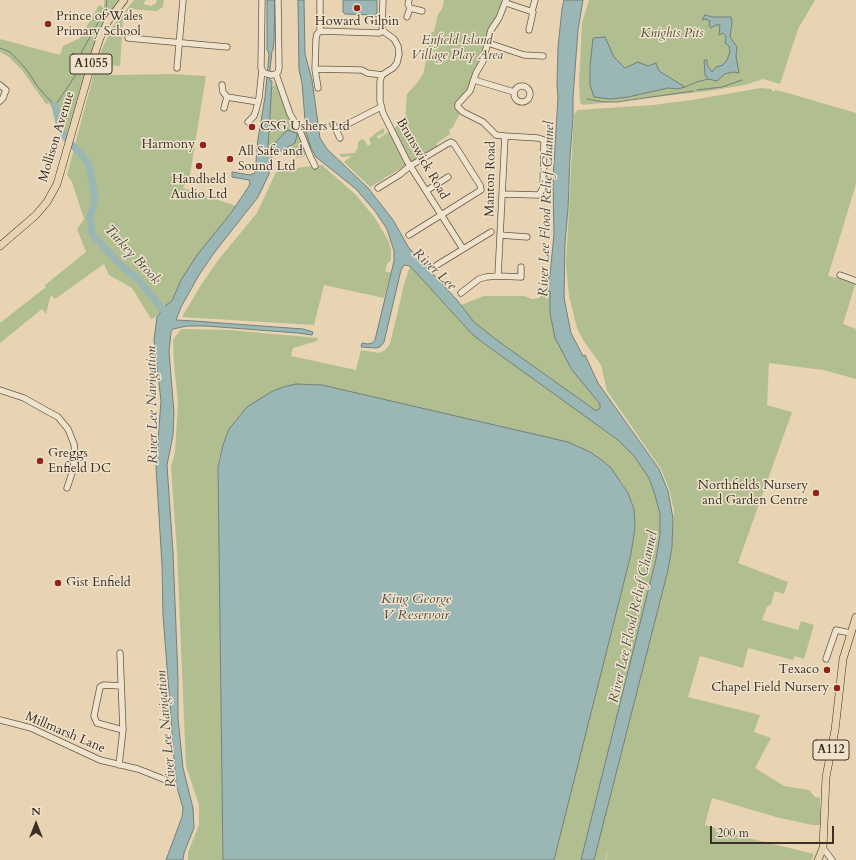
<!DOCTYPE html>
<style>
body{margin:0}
#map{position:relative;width:856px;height:860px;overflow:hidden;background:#e8d4b2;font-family:Cardo,serif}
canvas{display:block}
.north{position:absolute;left:16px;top:804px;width:40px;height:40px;-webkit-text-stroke:3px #f0e3cd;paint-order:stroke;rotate:0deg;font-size:11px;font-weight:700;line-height:16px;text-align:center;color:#3c3025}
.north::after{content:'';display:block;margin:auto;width:14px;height:18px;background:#3c3025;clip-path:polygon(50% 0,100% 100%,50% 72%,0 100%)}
.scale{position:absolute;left:710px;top:826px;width:124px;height:18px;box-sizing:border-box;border:2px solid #3c3025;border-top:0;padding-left:5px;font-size:12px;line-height:14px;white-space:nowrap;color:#3c3025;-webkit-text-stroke:3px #f0e3cd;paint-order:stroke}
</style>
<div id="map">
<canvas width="856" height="860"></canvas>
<div class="north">N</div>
<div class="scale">200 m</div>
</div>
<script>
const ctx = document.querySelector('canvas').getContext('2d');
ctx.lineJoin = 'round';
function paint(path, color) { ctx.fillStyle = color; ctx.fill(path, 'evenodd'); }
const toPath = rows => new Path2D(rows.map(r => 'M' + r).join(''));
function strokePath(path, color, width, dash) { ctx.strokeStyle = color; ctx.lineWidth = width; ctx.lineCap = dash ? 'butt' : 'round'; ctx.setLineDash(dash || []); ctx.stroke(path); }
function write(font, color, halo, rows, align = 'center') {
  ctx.font = font + ' Cardo,serif'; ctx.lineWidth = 3; ctx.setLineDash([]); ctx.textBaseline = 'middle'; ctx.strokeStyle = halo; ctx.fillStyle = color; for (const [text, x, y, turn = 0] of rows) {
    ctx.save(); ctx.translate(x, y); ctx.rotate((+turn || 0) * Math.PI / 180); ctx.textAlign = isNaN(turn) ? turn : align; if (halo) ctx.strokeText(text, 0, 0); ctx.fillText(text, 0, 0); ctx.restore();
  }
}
paint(toPath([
 [104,0,121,0,104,25,93,47,91,58,84,63,89,66,65,141,61,136,58,128,54,111,49,103,46,104,22,70,9,57,0,52,0,39,60,55,63,46,80,38,99,5,104,8],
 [134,0,146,0,143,4,151,6,156,3,157,0,164,0,163,7,157,11,129,9,123,17,120,66,97,64,102,49,113,26],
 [444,0,504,0,498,15,490,25,487,38,483,42,484,48,467,93,457,104,458,111,460,113,453,127,449,130,450,134,437,143,436,149,384,178,384,179,370,187,344,162,352,156,342,157,339,154,355,153,358,147,358,142,362,139,364,140,368,146,371,144,369,139,377,132,384,128,384,133,377,136,378,139,405,121,407,94,418,82,423,74,426,61,430,53,427,50,427,47,429,46,431,40,428,35,434,31,438,14,442,9],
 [589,0,815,0,798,29,780,84,763,79,745,85,709,91,583,105,580,103,579,82,582,23],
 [94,73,116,75,172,74,206,76,190,175,183,188,236,206,181,280,172,301,166,305,156,317,151,319,132,288,109,275,104,264,55,299,51,295,46,314,42,309,0,343,0,323,46,287,45,285,86,252,77,229,84,219,72,182,67,175],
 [277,83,297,129,306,132,311,148,305,146,306,154,303,157,296,158,291,145,295,143,283,134,273,146,268,145,271,88],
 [761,88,771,89,774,92,775,90,784,92,856,113,856,184,828,276,856,282,843,324,856,329,856,379,823,370,769,363,767,405,792,412,738,563,788,582,784,594,775,591,771,604,767,607,762,620,798,630,801,621,814,625,804,659,795,656,793,660,748,648,743,668,700,656,688,697,760,715,754,732,771,738,755,768,784,786,809,790,815,797,820,798,820,825,812,825,776,817,712,798,705,825,744,837,814,854,812,860,606,860,608,850,605,860,594,860,668,570,672,547,674,510,669,489,661,469,607,391,601,365,583,340,577,328,569,296,566,265,574,114,578,110,653,105,692,100],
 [322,165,356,195,375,218,389,242,391,250,391,260,387,264,385,271,391,273,384,298,324,285,314,325,182,317,201,285,219,259,257,213,276,172,303,167],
 [410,266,473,334,482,342,618,440,634,456,649,478,655,495,660,514,660,535,656,559,581,860,554,860,631,554,635,528,634,509,628,493,621,481,343,390,322,385,296,384,247,407,229,429,219,458,218,467,223,860,188,860,188,852,199,825,199,805,186,766,177,551,171,467,175,452,178,402,174,365,173,340,181,329,229,330,318,338,317,341,293,348,291,356,356,370,361,350,379,353,385,350,390,344,405,281],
 [546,291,550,291,550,313,600,404,600,408,598,410,595,410,498,341,474,322,461,305,484,296,524,296,532,299,539,298]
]), '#b1be90');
const water = toPath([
 [267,0,275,0,274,42,273,50,272,51,270,70,270,81,272,81,268,148,270,149,283,134,288,130,296,133,297,135,295,143,272,156,269,174,258,197,214,253,199,275,181,307,176,320,194,321,303,329,313,332,312,335,298,333,206,326,187,326,173,329,171,332,169,352,174,413,173,435,167,465,173,552,178,678,178,718,183,768,193,808,194,828,184,853,183,860,166,860,182,817,183,808,176,784,163,615,162,565,156,467,161,401,154,340,157,317,166,305,172,301,181,280,197,255,231,213,249,186,250,182,249,180,232,177,232,172,250,175,255,173,258,139,265,97,269,55,268,51,267,50,267,0],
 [298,0,304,0,305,54,312,80,320,138,327,149,368,188,393,220,409,248,457,300,474,322,498,341,595,410,598,410,600,408,600,404,572,370,555,338,550,313,550,291,546,291,546,283,550,275,554,234,553,181,558,97,557,84,558,47,562,9,564,0,583,0,578,30,573,97,573,117,570,157,568,209,565,243,564,298,571,333,583,356,585,355,598,383,659,469,668,491,673,518,672,547,668,570,594,860,581,860,656,559,660,535,660,514,655,495,649,478,634,456,618,440,482,342,473,335,410,266,404,265,401,270,384,342,380,347,376,348,361,347,362,343,368,344,372,343,375,340,394,261,394,251,387,229,375,211,356,189,316,157,311,148,306,132,302,83,299,70,298,0],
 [344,0,377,0,377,13,375,15,345,14,343,12,343,1,344,0],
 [705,15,713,17,731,17,732,22,730,37,737,47,736,56,739,73,733,72,725,74,717,81,708,79,705,75,704,60,707,60,707,65,712,72,716,67,723,65,727,60,730,52,729,46,725,43,726,36,723,33,719,35,720,25,716,25,711,28,709,25,710,21,706,19,702,20,705,15],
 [605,37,614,57,625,68,638,62,648,66,656,63,659,71,685,87,678,89,668,88,628,97,611,99,594,97,590,85,590,66,593,38,605,37],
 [296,384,322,385,568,442,590,452,603,461,611,468,628,493,634,509,635,528,631,554,554,860,223,860,218,467,223,445,229,429,247,407,271,392,283,387,296,384]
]);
paint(water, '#9ab6b5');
strokePath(water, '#74807b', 1);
strokePath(toPath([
 [0,48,10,52,26,69,38,87,55,106,75,76,82,51,106,9,107,0],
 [685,87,697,82,708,79],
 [697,90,722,87,742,80],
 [587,99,603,102,617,102,693,91]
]), '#74807b', 1);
strokePath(toPath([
 [55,106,60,127,65,137,87,161,90,169,95,200,90,217,92,234,124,269,136,277,151,295,168,316]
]), '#9ab6b5', 7);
const minor = toPath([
 [262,0,261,68,264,73,271,75,276,74,278,72,279,68,278,0],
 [506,3,533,12,529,30],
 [410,8,422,11],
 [532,11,535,0],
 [407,17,410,8,408,4,409,0],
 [320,31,379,33,383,31],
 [320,31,320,0],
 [383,31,382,26,383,0],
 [128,38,227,47],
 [488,43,524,55,543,56],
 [177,68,183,0],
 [315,69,362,70,367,73,382,75],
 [276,74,290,114,300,131,310,156,315,166],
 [382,75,380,81,380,101,383,113,407,161,463,249],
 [382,75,393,68,397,63,399,54,398,46,394,39,383,31],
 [474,80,514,92],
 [0,85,6,90,3,98,0,101],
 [222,85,223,92,227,97,224,108],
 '514 94a8 8 0 1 1 16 0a8 8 0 1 1-16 0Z',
 [318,88,315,69,316,39,317,34,320,31],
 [227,97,258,102],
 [248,122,254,116,256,110,259,98,262,70],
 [333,124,336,130],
 [340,138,336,130,381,107],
 [378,188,399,175,410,166,447,144,451,142,454,144,480,185,481,190,409,235],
 [426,191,448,177],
 [502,194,539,195,543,188,544,140,538,138,505,136],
 [500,235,527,237],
 [437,265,491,232],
 [840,275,856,281],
 [498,276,505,136,496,135,483,122,463,112,458,107,458,104,470,91,476,73,483,61,491,30,499,18,506,0],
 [461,293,479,279,486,277,498,276,521,277,521,267],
 [0,390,24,398,47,411,58,417,68,429,74,444,75,453,73,470,67,488],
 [826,659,836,630,850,633],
 [121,686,104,685,100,687,94,716,97,723,123,730],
 [0,720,31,728,100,760,138,769,166,780],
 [119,765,123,730,120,653],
 [823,848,832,860]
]);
const major = toPath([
 [0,246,36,215,47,202,57,184,92,62,100,38,108,21,124,0],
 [818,860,823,848,826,777,835,730,843,659,856,617]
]);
strokePath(minor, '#675948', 7);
strokePath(major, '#3c3025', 8);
strokePath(minor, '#f0e3cd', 5.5);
strokePath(major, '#e8d4b2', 7);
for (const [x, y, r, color] of [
 [357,8,4,"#8f2418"],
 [48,24,4,"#8f2418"],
 [252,127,4,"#8f2418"],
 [203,145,4,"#8f2418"],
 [230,159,4,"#8f2418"],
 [199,166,4,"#8f2418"],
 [40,461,4,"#8f2418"],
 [816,493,4,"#8f2418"],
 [58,583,4,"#8f2418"],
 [827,670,4,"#8f2418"],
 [837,688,4,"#8f2418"]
]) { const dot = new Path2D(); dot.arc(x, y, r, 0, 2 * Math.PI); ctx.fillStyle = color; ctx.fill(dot); strokePath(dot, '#f0e3cd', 1.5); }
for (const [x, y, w] of [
 [91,64,42],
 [831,750,36]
]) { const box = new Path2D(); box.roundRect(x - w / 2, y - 10, w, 20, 3); ctx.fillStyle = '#f0e3cd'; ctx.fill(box); strokePath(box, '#3c3025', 1); }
write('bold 12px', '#3c3025', null, [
 ["A1055",91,64],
 ["A112",831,750]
]);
write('13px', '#3c3025', '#f0e3cd', [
 ["Prince of Wales",56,17],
 ["Primary School",56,32],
 ["Howard Gilpin",357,22,"center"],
 ["CSG Ushers Ltd",260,127],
 ["Harmony",195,145,"right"],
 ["All Safe and",238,152],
 ["Sound Ltd",238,167],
 ["Handheld",199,180,"center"],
 ["Audio Ltd",199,195,"center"],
 ["Greggs",48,454],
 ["Enfield DC",48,469],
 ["Northfields Nursery",808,486,"right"],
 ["and Garden Centre",808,501,"right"],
 ["Gist Enfield",66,583],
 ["Texaco",819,670,"right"],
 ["Chapel Field Nursery",829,688,"right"]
], 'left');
write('italic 13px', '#534c3a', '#f0e3cd', [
 ["Knights Pits",672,34],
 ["Enfield Island",457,41],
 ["Village Play Area",457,56]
]);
write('13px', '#3c3025', '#f0e3cd', [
 ["Mollison Avenue",57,137,-73],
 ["Brunswick Road",422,159,60],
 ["Manton Road",491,179,-89],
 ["Millmarsh Lane",65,733,23]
]);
write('italic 14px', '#4f4b42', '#f0e3cd', [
 ["River Lee Flood Relief Channel",547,209,-88],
 ["Turkey Brook",132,255,47],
 ["River Lee",434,270,43],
 ["River Lee Navigation",153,405,-91],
 ["King George",416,600],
 ["V Reservoir",416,616],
 ["River Lee Flood Relief Channel",634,617,-77],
 ["River Lee Navigation",167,729,-95]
]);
</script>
